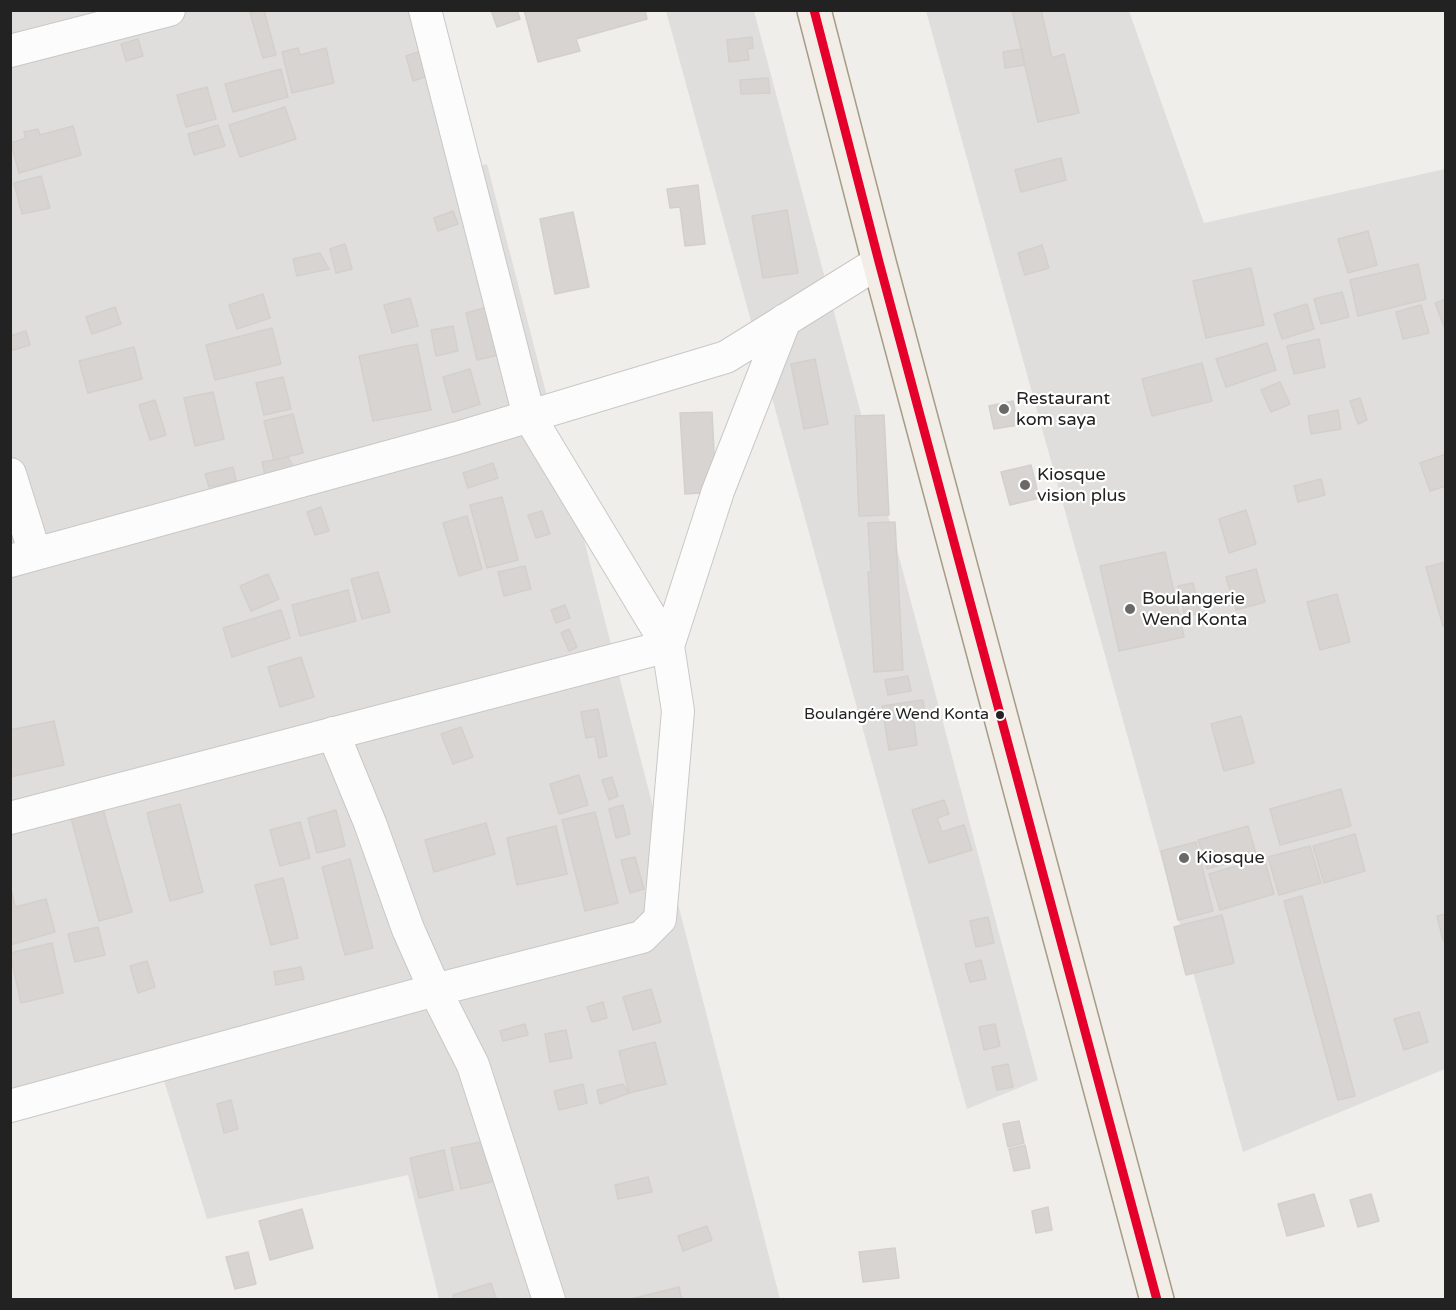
<!DOCTYPE html>
<meta charset="utf-8">
<style>
body{margin:0}
#map{position:relative;width:1456px;height:1310px;overflow:hidden;background:#f0eeeb;font-family:"Varela Round",sans-serif}
canvas{display:block}
.frame{position:absolute;inset:0;border:12px solid #222;pointer-events:none}
</style>
<div id="map">
<canvas width="1456" height="1310"></canvas>
<div class="frame"></div>
</div>
<script>
const ctx = document.querySelector('canvas').getContext('2d');
ctx.lineJoin = 'round';
function paint(path, color) { ctx.fillStyle = color; ctx.fill(path, 'evenodd'); }
const toPath = rows => new Path2D(rows.map(r => 'M' + r).join(''));
function strokePath(path, color, width, dash) { ctx.strokeStyle = color; ctx.lineWidth = width; ctx.lineCap = dash ? 'butt' : 'round'; ctx.setLineDash(dash || []); ctx.stroke(path); }
function write(font, color, halo, rows, align = 'center') {
  ctx.font = font + ' "Varela Round",sans-serif'; ctx.lineWidth = 4.5; ctx.setLineDash([]); ctx.textBaseline = 'middle'; ctx.strokeStyle = halo; ctx.fillStyle = color; for (const [text, x, y, turn = 0] of rows) {
    ctx.save(); ctx.translate(x, y); ctx.rotate((+turn || 0) * Math.PI / 180); ctx.textAlign = isNaN(turn) ? turn : align; if (halo) ctx.strokeText(text, 0, 0); ctx.fillText(text, 0, 0); ctx.restore();
  }
}
paint(toPath([
 [10,11,415,11,460,171,487,164,780,1299,439,1299,408,1175,207,1219,160,1068,11,1104],
 [666,11,754,11,1038,1080,967,1109],
 [926,11,1129,11,1204,223,1445,169,1445,1069,1243,1152]
]), '#dfdedc');
const building = toPath([
 [259,10,264,10,276,55,263,58,250,13,259,10],
 [491,10,517,10,520,19,497,27,491,10],
 [524,10,645,10,647,19,576,39,580,51,538,62,524,10],
 [1012,10,1041,10,1052,58,1064,54,1079,113,1038,122,1012,10],
 [752,37,753,48,747,49,749,60,729,62,727,40,752,37],
 [138,39,143,56,126,61,121,44,138,39],
 [298,48,300,55,326,48,334,83,292,93,282,52,298,48],
 [1022,49,1025,65,1005,68,1003,52,1022,49],
 [421,51,428,76,413,81,406,56,421,51],
 [281,69,288,97,233,112,225,84,281,69],
 [768,78,770,93,741,94,740,80,768,78],
 [207,87,216,119,186,127,177,95,207,87],
 [285,107,296,139,240,157,229,125,285,107],
 [218,125,225,146,194,155,188,134,218,125],
 [73,126,81,155,19,173,11,143,26,138,24,132,38,129,40,135,73,126],
 [1061,158,1066,180,1021,192,1015,170,1061,158],
 [41,176,50,208,22,214,14,183,41,176],
 [698,185,705,244,685,246,680,207,670,208,667,189,698,185],
 [787,210,798,273,763,278,752,216,787,210],
 [453,211,458,224,438,231,434,218,453,211],
 [573,212,589,287,555,294,540,219,573,212],
 [1368,231,1377,265,1348,273,1338,239,1368,231],
 [345,244,352,269,336,273,330,249,345,244],
 [1042,245,1049,268,1025,275,1018,253,1042,245],
 [320,253,329,269,297,276,293,259,320,253],
 [1418,264,1426,299,1358,316,1350,280,1418,264],
 [1251,268,1264,325,1206,338,1193,281,1251,268],
 [1342,292,1349,317,1321,324,1314,299,1342,292],
 [263,294,270,318,237,329,229,305,263,294],
 [410,298,418,326,392,333,384,305,410,298],
 [1446,299,1446,331,1435,303,1446,299],
 [1307,304,1314,329,1282,339,1274,314,1307,304],
 [1421,305,1429,333,1403,339,1396,312,1421,305],
 [491,306,502,354,477,360,466,313,491,306],
 [115,307,121,324,92,334,86,317,115,307],
 [453,326,458,351,436,356,431,330,453,326],
 [272,328,281,364,215,380,206,345,272,328],
 [26,331,30,345,10,351,10,336,26,331],
 [1319,339,1325,367,1294,374,1287,346,1319,339],
 [1267,343,1276,370,1226,387,1216,359,1267,343],
 [417,344,431,410,373,421,359,356,417,344],
 [134,347,142,379,88,393,79,361,134,347],
 [815,359,828,424,804,429,791,364,815,359],
 [1202,363,1212,401,1152,416,1142,379,1202,363],
 [470,369,480,404,453,413,443,377,470,369],
 [283,377,291,409,264,415,256,383,283,377],
 [1280,382,1290,404,1271,412,1261,390,1280,382],
 [213,392,224,439,195,446,184,398,213,392],
 [1360,398,1367,420,1358,424,1350,401,1360,398],
 [155,400,166,435,150,440,139,405,155,400],
 [1013,401,1018,425,994,429,989,406,1013,401],
 [1338,410,1341,429,1311,434,1308,416,1338,410],
 [712,412,716,492,685,494,680,413,712,412],
 [293,414,303,453,274,460,264,421,293,414],
 [884,415,889,515,859,516,855,416,884,415],
 [1446,454,1446,486,1430,491,1420,463,1446,454],
 [288,457,297,474,266,480,262,462,288,457],
 [493,463,498,478,468,488,463,473,493,463],
 [1031,465,1039,498,1010,505,1001,472,1031,465],
 [233,467,236,481,209,487,205,474,233,467],
 [1321,479,1325,495,1298,502,1294,486,1321,479],
 [502,497,518,560,487,568,470,505,502,497],
 [321,507,329,531,315,535,307,512,321,507],
 [1246,510,1256,544,1229,553,1219,519,1246,510],
 [542,511,550,534,536,538,528,515,542,511],
 [467,516,482,569,459,576,443,523,467,516],
 [895,522,903,670,874,672,868,572,871,572,868,523,895,522],
 [1165,552,1184,637,1119,651,1100,566,1165,552],
 [1446,562,1446,625,1443,626,1426,567,1446,562],
 [525,566,531,589,504,596,498,572,525,566],
 [1256,569,1265,602,1236,610,1226,577,1256,569],
 [378,572,390,612,362,619,351,579,378,572],
 [268,574,279,599,251,611,240,586,268,574],
 [1193,583,1200,613,1185,617,1178,586,1193,583],
 [348,590,356,621,300,636,292,605,348,590],
 [1337,594,1350,642,1320,650,1307,602,1337,594],
 [565,605,570,618,556,623,551,610,565,605],
 [281,610,290,638,232,657,223,628,281,610],
 [569,629,577,647,569,651,561,633,569,629],
 [301,657,314,697,280,707,268,667,301,657],
 [908,676,911,691,888,695,885,680,908,676],
 [923,700,925,712,913,714,917,745,889,750,882,706,923,700],
 [598,709,607,756,599,758,595,736,586,738,581,712,598,709],
 [1241,716,1254,763,1224,771,1211,724,1241,716],
 [54,721,64,765,10,777,10,730,54,721],
 [461,727,473,757,453,764,441,734,461,727],
 [579,775,588,805,559,814,550,784,579,775],
 [612,777,618,796,609,800,602,780,612,777],
 [1341,789,1351,826,1280,845,1270,809,1341,789],
 [944,800,949,814,937,818,942,832,964,825,972,850,929,863,912,810,944,800],
 [180,804,203,892,170,901,147,813,180,804],
 [623,805,630,834,616,838,609,809,623,805],
 [103,809,132,912,99,921,71,818,103,809],
 [336,810,345,846,317,853,308,818,336,810],
 [595,812,618,903,585,911,562,820,595,812],
 [300,822,310,858,280,866,270,830,300,822],
 [486,823,495,854,434,872,425,840,486,823],
 [556,826,567,874,517,885,507,838,556,826],
 [1248,826,1256,854,1207,869,1198,840,1248,826],
 [1355,834,1365,871,1324,883,1313,846,1355,834],
 [1196,842,1213,911,1178,920,1161,851,1196,842],
 [1310,846,1321,883,1279,895,1268,857,1310,846],
 [635,857,644,889,630,893,621,860,635,857],
 [1264,858,1274,894,1220,910,1209,874,1264,858],
 [350,859,373,948,345,955,322,867,350,859],
 [283,878,298,938,271,945,255,885,283,878],
 [12,893,15,907,46,899,55,932,10,945,12,893],
 [1302,896,1355,1096,1338,1100,1284,901,1302,896],
 [1446,914,1446,940,1443,940,1437,916,1446,914],
 [1222,915,1234,963,1186,975,1174,927,1222,915],
 [988,917,994,943,976,947,970,921,988,917],
 [98,927,105,955,75,962,68,934,98,927],
 [52,943,63,993,21,1003,10,953,52,943],
 [981,960,986,979,970,982,965,964,981,960],
 [147,961,155,987,138,993,130,966,147,961],
 [301,967,304,979,276,985,274,972,301,967],
 [651,989,661,1022,633,1030,623,997,651,989],
 [603,1002,607,1018,592,1022,587,1007,603,1002],
 [1419,1012,1428,1042,1404,1050,1394,1019,1419,1012],
 [525,1024,528,1035,503,1041,500,1031,525,1024],
 [995,1024,1000,1046,984,1050,979,1027,995,1024],
 [566,1030,572,1058,550,1062,545,1034,566,1030],
 [655,1042,666,1084,629,1093,619,1051,655,1042],
 [1008,1064,1013,1087,997,1090,992,1067,1008,1064],
 [583,1084,587,1103,559,1110,554,1091,583,1084],
 [623,1084,629,1093,600,1104,597,1090,623,1084],
 [231,1100,238,1129,224,1133,217,1104,231,1100],
 [1019,1121,1024,1143,1008,1147,1003,1124,1019,1121],
 [485,1141,495,1181,461,1189,451,1148,485,1141],
 [1025,1145,1030,1168,1014,1171,1009,1149,1025,1145],
 [444,1150,453,1190,419,1198,410,1158,444,1150],
 [648,1177,652,1192,618,1199,615,1185,648,1177],
 [1314,1194,1324,1226,1287,1236,1278,1204,1314,1194],
 [1371,1194,1379,1221,1358,1227,1350,1200,1371,1194],
 [1048,1207,1052,1230,1036,1233,1032,1211,1048,1207],
 [302,1209,313,1248,270,1260,259,1221,302,1209],
 [707,1226,712,1240,683,1251,678,1236,707,1226],
 [895,1248,899,1278,863,1282,859,1252,895,1248],
 [248,1252,256,1284,235,1289,226,1257,248,1252],
 [491,1283,496,1298,454,1300,453,1295,491,1283],
 [679,1287,682,1300,627,1300,679,1287]
]);
paint(building, '#d7d4d2');
strokePath(building, '#d3d0cc', 1.5);
const street = toPath([
 [10,51,169,10],
 [10,474,35,554],
 [10,561,457,438,726,357,879,262],
 [333,733,370,823,408,929,435,990,473,1065,549,1300],
 [10,818,668,646,529,416,425,10],
 [10,1106,435,990,642,937,660,919,678,711,668,646,718,491,785,320]
]);
const primary = toPath([
 [814,10,879,262,1157,1300]
]);
strokePath(street, '#c9c8c7', 34);
strokePath(primary, '#a79c86', 36);
strokePath(street, '#fdfcfc', 32);
strokePath(primary, '#f3ede7', 33);
strokePath(toPath([
 [814,10,879,262,1157,1300]
]), '#e4002b', 9);
for (const [x, y, r, color] of [
 [1004,409,6,"#6a6968"],
 [1025,485,6,"#6a6968"],
 [1130,609,6,"#6a6968"],
 [1000,715,5,"#222"],
 [1184,858,6,"#6a6968"]
]) { const dot = new Path2D(); dot.arc(x, y, r, 0, 2 * Math.PI); ctx.fillStyle = color; ctx.fill(dot); strokePath(dot, '#fff', 2); }
write('16px', '#222', '#fff', [
 ["Boulangére Wend Konta",989,715]
], 'right');
write('18px', '#222', '#fff', [
 ["Restaurant",1016,399],
 ["kom saya",1016,420],
 ["Kiosque",1037,475],
 ["vision plus",1037,496],
 ["Boulangerie",1142,599],
 ["Wend Konta",1142,620],
 ["Kiosque",1196,858]
], 'left');
</script>
